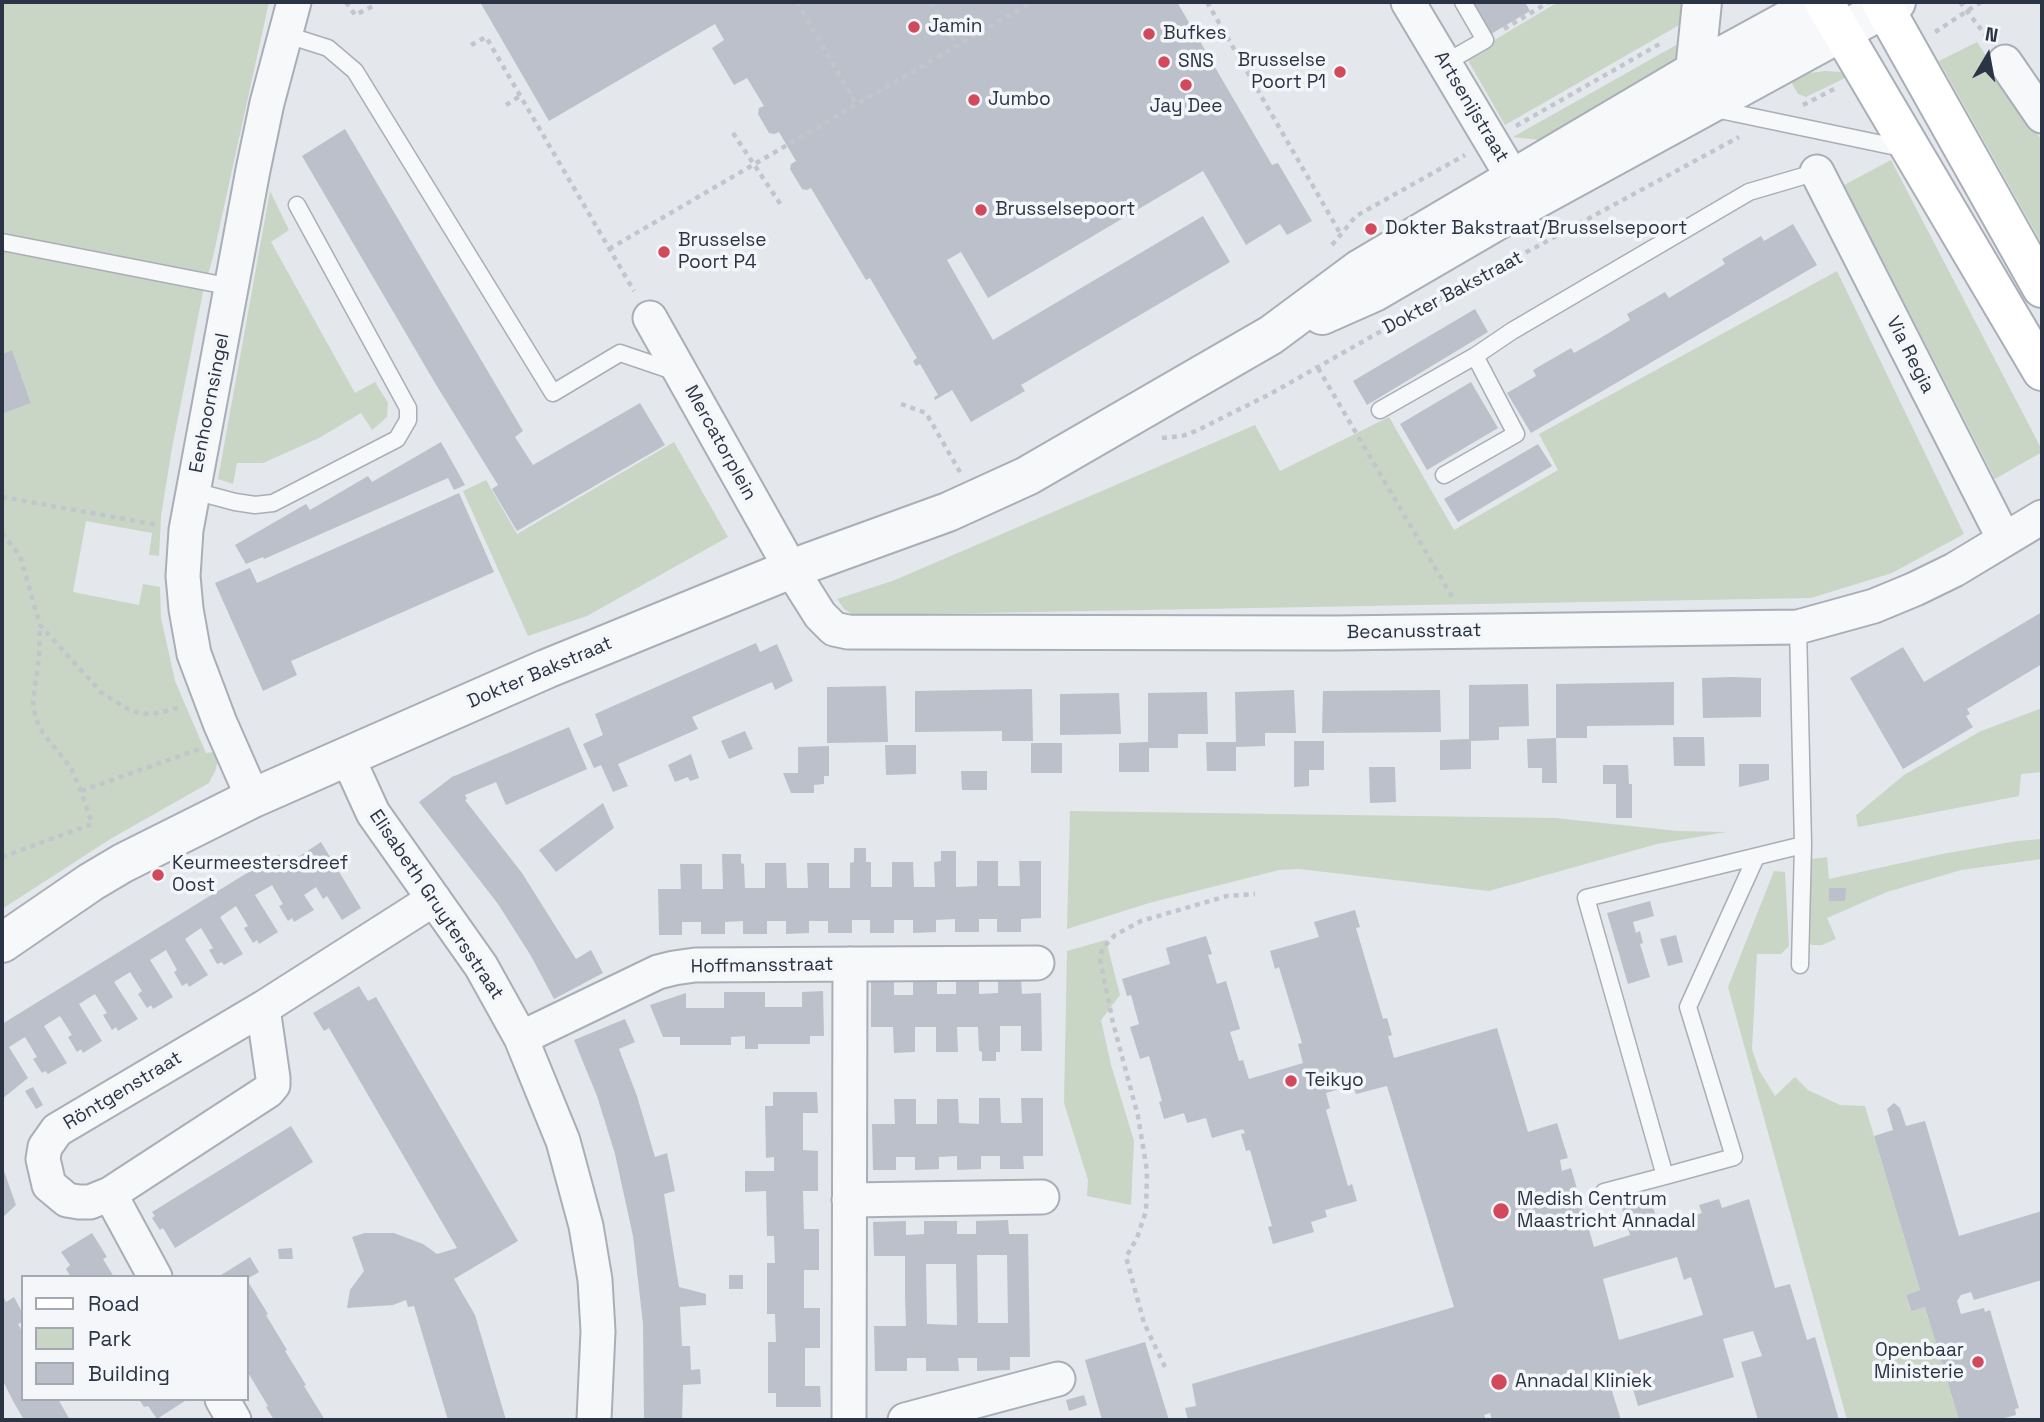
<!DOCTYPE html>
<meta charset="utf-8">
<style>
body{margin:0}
#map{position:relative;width:2044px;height:1422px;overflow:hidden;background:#e4e7ec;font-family:"Space Grotesk",sans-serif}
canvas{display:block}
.frame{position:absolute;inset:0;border:4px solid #2b3445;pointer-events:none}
.legend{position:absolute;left:21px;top:1275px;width:228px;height:126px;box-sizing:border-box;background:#f4f6f9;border:2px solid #a4a8b1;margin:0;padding:9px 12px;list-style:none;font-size:21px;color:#2b3445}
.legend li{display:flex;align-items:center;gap:14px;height:35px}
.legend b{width:35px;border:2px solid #a4a8b1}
.north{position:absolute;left:1953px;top:21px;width:70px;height:70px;-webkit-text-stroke:5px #f4f6f9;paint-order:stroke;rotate:10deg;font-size:19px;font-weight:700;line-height:28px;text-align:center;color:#2b3445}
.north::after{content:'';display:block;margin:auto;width:24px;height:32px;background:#2b3445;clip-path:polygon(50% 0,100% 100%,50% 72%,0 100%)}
</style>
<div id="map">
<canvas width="2044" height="1422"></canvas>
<div class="frame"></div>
<ul class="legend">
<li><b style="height:9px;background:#fff"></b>Road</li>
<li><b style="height:19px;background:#c9d6c5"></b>Park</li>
<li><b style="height:19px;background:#bbc0ca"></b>Building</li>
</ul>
<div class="north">N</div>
</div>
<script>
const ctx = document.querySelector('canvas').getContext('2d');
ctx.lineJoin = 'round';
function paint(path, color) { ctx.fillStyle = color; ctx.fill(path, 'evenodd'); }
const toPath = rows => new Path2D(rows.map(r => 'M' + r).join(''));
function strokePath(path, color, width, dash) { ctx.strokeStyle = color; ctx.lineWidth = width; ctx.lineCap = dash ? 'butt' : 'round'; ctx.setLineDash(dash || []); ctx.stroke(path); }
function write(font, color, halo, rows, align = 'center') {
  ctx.font = font + ' "Space Grotesk",sans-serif'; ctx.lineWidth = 7; ctx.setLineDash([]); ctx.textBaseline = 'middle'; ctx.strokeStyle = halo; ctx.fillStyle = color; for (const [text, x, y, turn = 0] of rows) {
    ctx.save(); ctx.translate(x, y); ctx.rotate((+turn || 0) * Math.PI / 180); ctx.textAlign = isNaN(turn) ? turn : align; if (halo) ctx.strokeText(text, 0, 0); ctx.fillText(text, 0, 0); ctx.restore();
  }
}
paint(toPath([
 [2,2,269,2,213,257,203,292,172,448,161,516,159,556,149,555,152,533,86,521,73,592,139,605,143,584,160,587,161,618,175,681,206,753,214,752,217,762,216,769,209,783,112,838,2,909,2,414,31,403,12,350,2,354],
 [1558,2,1683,2,1681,24,1505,125,1466,57],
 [1685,40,1675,61,1548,141,1513,137],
 [1977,42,2042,141,2042,244,1939,61],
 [1825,71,1841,72,1847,77,1806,97,1798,94,1791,82,1810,73],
 [1891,160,2042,450,2042,452,1995,479,1844,185],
 [270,191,289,230,271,242,355,393,375,382,388,403,387,417,372,430,361,413,319,438,263,463,237,463,233,484,218,479],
 [1837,271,1964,534,1892,573,1811,598,866,615,853,615,844,609,837,599,895,580,1255,425,1280,471,1389,417,1454,530,1558,470,1539,434],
 [674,442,728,537,587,616,528,636,463,491,486,480,517,534],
 [2042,708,2042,772,2021,774,2019,796,1858,827,1856,815,1904,775,1981,731],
 [1070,811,1555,818,1678,831,1726,832,1657,844,1489,891,1299,869,1279,870,1149,903,1067,929],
 [2042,839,2042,859,1961,870,1887,892,1827,918,1836,939,1822,945,1812,945,1808,941,1812,859,1827,857,1829,879,1942,854,2017,841],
 [1774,871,1785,872,1789,946,1781,954,1757,954,1752,1049,1759,1070,1775,1096,1795,1077,1808,1090,1840,1105,1865,1106,1920,1290,1906,1295,1910,1310,1925,1307,1959,1420,1847,1420,1728,987],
 [1106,940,1120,995,1101,1020,1111,1065,1134,1141,1131,1205,1087,1196,1088,1180,1064,1103,1067,951]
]), '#c9d6c5');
paint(toPath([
 [480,2,1177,2,1272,165,1278,163,1312,221,1287,235,1280,224,1246,245,1203,171,988,298,961,252,947,260,993,340,1203,216,1230,262,1021,385,1025,391,971,422,952,390,935,400,934,397,938,395,920,364,916,366,913,361,917,358,870,278,866,280,811,188,807,190,802,189,790,169,791,164,796,161,779,132,774,134,769,133,758,114,759,108,764,106,747,78,734,85,712,48,724,40,715,24,549,121],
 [1472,2,1525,2,1530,11,1491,34],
 [345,129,523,431,515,437,533,465,640,403,665,445,517,531,492,489,498,485,435,383,302,156],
 [1793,224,1817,265,1531,433,1507,393,1536,376,1533,370,1571,348,1574,353,1602,337,1630,320,1627,314,1665,292,1669,298,1725,264,1722,259,1761,236,1764,241],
 [1475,309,1488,332,1367,405,1353,381],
 [12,350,31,403,2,414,2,354],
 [1471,382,1498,428,1427,470,1400,424],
 [441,442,465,485,454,490,448,478,264,559,263,557,246,564,235,545,306,504,310,510,368,476,372,482],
 [1538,444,1552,466,1458,522,1444,499],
 [459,493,494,572,291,661,297,675,263,691,215,583,250,568,257,583],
 [2042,612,2042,664,1967,709,1970,714,1966,716,1973,727,1903,769,1850,678,1903,647,1924,682],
 [756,643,760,652,777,644,793,681,775,690,772,682,692,717,698,729,618,764,628,786,613,792,601,765,594,768,583,744,603,735,595,714],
 [1732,677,1761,678,1761,717,1703,718,1702,678],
 [1674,682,1674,725,1587,726,1587,738,1556,738,1556,684],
 [1528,684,1529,726,1499,727,1499,740,1471,741,1471,769,1440,770,1440,740,1469,739,1469,685],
 [886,686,888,742,827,743,827,687],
 [1032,689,1033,741,1002,741,1002,731,915,732,915,691],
 [1294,690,1296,733,1265,733,1265,746,1236,747,1236,771,1207,771,1206,742,1236,742,1235,692],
 [1440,690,1441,732,1322,733,1323,691],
 [1207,692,1208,734,1178,734,1178,748,1149,748,1149,772,1119,772,1119,743,1148,742,1148,693],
 [1119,693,1121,734,1060,735,1060,694],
 [569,727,587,769,506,805,496,782,465,795,467,799,465,800,522,873,576,959,591,950,603,973,554,999,531,956,498,904,419,802,452,777],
 [745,731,753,749,729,759,721,741],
 [1673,737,1704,737,1705,766,1674,766],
 [1556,738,1557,783,1542,783,1542,768,1528,768,1527,739],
 [1294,741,1324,741,1324,770,1309,770,1309,786,1294,787],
 [1031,743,1062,743,1062,773,1031,773],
 [885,745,916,745,916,774,886,775],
 [829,746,829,776,824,776,824,784,814,785,814,793,791,793,783,773,798,773,798,747],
 [691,754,699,778,690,781,688,777,675,782,668,765],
 [1739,764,1769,764,1769,780,1739,787],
 [1603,765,1628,765,1629,784,1632,784,1632,818,1616,818,1616,784,1603,784],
 [1369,767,1395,767,1396,802,1370,803],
 [961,771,987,771,987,790,962,790],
 [603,803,614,828,556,872,539,850],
 [321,842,361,908,342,920,327,896,323,899,316,887,304,895,314,910,294,922,292,918,288,921,279,906,283,904,272,885,255,895,278,932,259,944,257,940,253,943,244,928,248,926,236,906,220,917,243,954,224,965,222,962,217,964,209,950,213,948,201,928,185,939,208,975,189,987,187,983,182,986,174,972,177,970,166,950,150,960,173,997,153,1009,151,1005,147,1008,138,994,142,991,130,972,114,982,138,1019,118,1031,116,1027,112,1030,103,1015,107,1013,95,994,79,1004,102,1041,83,1053,81,1049,77,1052,68,1037,72,1035,60,1016,44,1026,67,1063,48,1074,45,1071,42,1073,33,1059,37,1057,25,1037,9,1047,28,1078,2,1099,2,1024,273,857,279,855,286,865],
 [854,848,866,848,866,862,871,862,871,887,892,887,892,862,913,862,914,887,935,887,934,862,941,861,941,851,956,851,956,887,977,886,977,861,998,861,998,886,1020,886,1019,861,1041,861,1041,918,1021,919,1021,932,997,932,997,919,979,919,979,932,955,932,955,919,936,920,936,932,913,933,913,920,894,920,894,933,870,933,870,920,852,920,852,933,828,933,828,921,809,921,809,933,786,934,786,921,767,921,767,934,743,934,743,921,725,922,725,934,701,934,701,922,682,922,682,935,659,935,658,889,681,889,680,864,702,864,702,889,723,889,722,854,741,854,741,863,744,864,745,888,765,888,765,863,786,863,787,888,808,888,807,863,829,863,829,888,850,888,850,863,854,862],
 [1829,888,1846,888,1845,901,1829,901],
 [1650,901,1654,916,1633,922,1636,933,1640,931,1643,943,1640,944,1650,977,1628,984,1607,913],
 [1355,910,1360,927,1356,928,1383,1019,1387,1018,1392,1035,1388,1036,1394,1058,1497,1028,1528,1132,1557,1123,1568,1158,1560,1160,1562,1171,1571,1168,1594,1247,1630,1235,1621,1205,1650,1197,1659,1227,1702,1213,1699,1205,1719,1199,1722,1208,1749,1199,1775,1288,1790,1284,1807,1340,1815,1337,1839,1420,1758,1420,1741,1362,1762,1356,1753,1331,1723,1339,1734,1377,1638,1406,1628,1372,1608,1378,1621,1420,1492,1420,1490,1413,1484,1415,1486,1420,1188,1420,1185,1408,1196,1406,1192,1384,1454,1307,1387,1086,1356,1094,1353,1085,1326,1093,1330,1108,1326,1110,1348,1186,1352,1184,1357,1201,1325,1210,1327,1217,1311,1222,1314,1232,1273,1244,1268,1227,1272,1226,1250,1150,1246,1151,1241,1134,1245,1133,1243,1129,1212,1138,1206,1118,1187,1123,1184,1113,1164,1119,1159,1102,1162,1101,1149,1056,1140,1059,1130,1027,1139,1024,1131,995,1127,996,1122,979,1170,964,1166,948,1206,936,1212,954,1208,955,1217,984,1226,981,1240,1029,1230,1032,1239,1061,1243,1060,1249,1079,1303,1063,1298,1044,1302,1043,1279,967,1275,969,1270,951,1319,937,1314,922],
 [1677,1257,1684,1280,1691,1277,1703,1315,1619,1340,1603,1279],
 [1676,935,1683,962,1668,966,1660,939],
 [1021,980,1022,994,1041,993,1042,1051,1021,1051,1021,1026,1000,1026,1000,1052,996,1052,996,1061,982,1061,982,1052,979,1051,978,1027,957,1027,958,1052,936,1052,936,1027,915,1027,915,1052,894,1053,893,1027,871,1027,871,982,894,982,894,995,913,995,913,981,937,982,937,994,956,994,956,981,979,981,979,994,998,993,998,981],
 [359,986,368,1001,376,997,518,1241,454,1279,475,1315,506,1420,448,1420,414,1306,408,1307,406,1300,393,1305,347,1308,350,1290,364,1271,352,1237,365,1233,394,1233,423,1244,437,1254,457,1248,329,1028,324,1031,313,1013],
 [823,991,824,1036,810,1036,810,1044,758,1044,758,1049,745,1049,745,1036,731,1037,731,1045,680,1045,680,1037,663,1037,650,1005,686,993,686,1008,724,1008,724,992,765,992,765,1007,802,1007,802,992],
 [625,1019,635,1042,619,1049,637,1096,655,1157,667,1153,675,1191,664,1194,679,1287,706,1294,706,1305,680,1307,682,1346,690,1346,691,1370,700,1369,701,1384,683,1385,682,1420,644,1420,643,1324,633,1236,615,1154,597,1096,574,1040],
 [33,1087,43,1105,36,1109,25,1091],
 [773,1092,817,1092,818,1113,803,1113,803,1150,818,1151,818,1191,803,1191,804,1229,819,1229,819,1270,804,1270,804,1308,820,1308,820,1348,805,1348,805,1386,820,1386,821,1407,776,1407,776,1393,768,1393,768,1342,776,1342,775,1314,767,1314,767,1263,775,1263,774,1236,767,1236,766,1191,745,1192,745,1171,774,1171,774,1157,766,1158,765,1106,773,1106],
 [979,1098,1000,1098,1001,1123,1022,1123,1021,1098,1043,1098,1043,1156,1023,1156,1024,1169,1000,1169,1000,1156,981,1156,981,1169,957,1170,957,1156,939,1157,939,1169,915,1170,915,1157,896,1157,896,1170,873,1170,872,1124,895,1124,894,1099,916,1099,916,1124,937,1124,937,1099,958,1099,959,1123,979,1124],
 [1894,1103,1900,1108,1906,1126,1925,1121,1959,1236,2042,1211,2042,1280,1974,1300,1971,1292,1961,1295,1957,1301,1961,1314,1984,1308,1985,1312,1990,1310,2019,1408,2015,1409,2016,1415,1997,1420,1959,1420,1925,1307,1911,1311,1906,1295,1920,1290,1874,1136,1893,1130,1887,1109],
 [291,1126,313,1162,175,1248,163,1228,160,1230,152,1218,155,1216,152,1212],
 [4,1171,16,1205,2,1218,2,1172],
 [1008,1220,1009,1234,1028,1234,1030,1357,1010,1357,1010,1370,977,1371,977,1358,958,1358,959,1371,926,1371,926,1358,907,1358,907,1371,875,1371,874,1326,906,1326,905,1296,905,1256,874,1256,873,1222,906,1221,906,1235,924,1234,924,1221,957,1221,957,1234,976,1234,976,1221],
 [977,1255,1007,1255,1008,1323,978,1323],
 [926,1264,956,1264,957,1325,927,1324],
 [92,1233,107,1257,103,1259,114,1277,71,1277,66,1269,70,1265,61,1252],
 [292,1248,293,1259,279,1259,278,1249],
 [250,1257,259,1272,247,1279,247,1277,218,1277],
 [729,1275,743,1275,743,1289,729,1289],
 [247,1280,268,1314,266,1315,287,1350,285,1351,306,1385,304,1386,325,1420,274,1420,266,1407,268,1406,247,1371,249,1370,247,1366],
 [2,1294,6,1302,14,1297,23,1314,23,1322,18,1324,23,1333,23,1399,58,1399,70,1420,24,1420,13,1401,2,1379],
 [1145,1342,1169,1420,1102,1420,1085,1360],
 [1084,1395,1087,1405,1069,1411,1066,1400],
 [139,1399,188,1399,157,1419,148,1406,144,1407]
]), '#bbc0ca');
const service = toPath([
 [284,34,328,48,355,71,553,393,620,353,679,373],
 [1445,63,1485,40,1463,2],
 [1715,109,1906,149],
 [2,242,232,287],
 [1380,410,1475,356,1512,331,1749,192,1817,172],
 [1444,475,1516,434,1475,356],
 [194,491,235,502,255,505,273,503,397,439,408,420,408,408,297,205],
 [1798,627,1803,845,1800,965],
 [1756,857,1688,1007,1734,1157,1665,1176,1586,898,1803,845],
 [1604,1192,1665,1176]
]);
const minor = toPath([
 [1408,2,1516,183,1518,191,1515,203],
 [2005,62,2042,116],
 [1817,172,2004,539],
 [650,318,791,569,820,615,834,629,848,632,1336,633,1798,627,1874,606,1915,589,1954,570,2042,517],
 [347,756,373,813,481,966,521,1038,563,1141,586,1226,595,1280,598,1331,594,1420],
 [253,798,220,723,194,654,186,609,183,576,186,530,253,170,267,103,294,2],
 [263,1008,273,1078,273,1085,268,1091,110,1194,90,1202,79,1202,67,1200,49,1185,43,1159,45,1147,57,1130,263,1008,434,899],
 [521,1038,658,972,674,968,695,965,1037,963],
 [110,1194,155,1277],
 [849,1200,1042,1197],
 [222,1399,234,1420],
 [849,1420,850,964],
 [905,1420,1058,1379]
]);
const tertiary = toPath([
 [1695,71,1702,2],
 [1322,315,1374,292,1508,214,1896,2],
 [2,943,91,882,123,863,253,798,546,669,791,569,948,512,1027,476,1271,335,1360,269,1695,71,1821,2]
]);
const secondary = toPath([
 [1824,2,2042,371],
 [1881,2,2042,288]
]);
strokePath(service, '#a9aeb7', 19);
strokePath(minor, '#a9aeb7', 37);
strokePath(tertiary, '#a9aeb7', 42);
strokePath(secondary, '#a9aeb7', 42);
strokePath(toPath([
 [346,2,355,15,373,6],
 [797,2,856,104],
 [931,2,957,45],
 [1207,2,1340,233],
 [1960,2,1987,37],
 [1504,29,1549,2],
 [1935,32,1981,2],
 [471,45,486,37,634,291],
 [506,105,520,96],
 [1803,105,1836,88],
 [1516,126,1663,42],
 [733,133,783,208],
 [1332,245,1356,216,1465,155],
 [609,249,1032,2],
 [1318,368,1454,600],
 [901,404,926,413,960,472],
 [1162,438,1182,436,1196,431,1272,393,1392,325,1739,137],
 [2,497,158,525],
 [2,533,20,556,40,625,102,693,128,709,142,714,159,713,181,707],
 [81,791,199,749],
 [2,857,92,824,81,791,71,768,43,733,36,719,33,702,39,656,40,625],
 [1165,1367,1144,1323,1126,1257,1137,1238,1146,1211,1147,1171,1138,1116,1113,1023,1100,959,1102,949,1115,935,1141,921,1227,896,1255,894]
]), '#c2c5cb', 4.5, [5, 5]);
strokePath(service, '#f7f8fa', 16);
strokePath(minor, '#f7f8fa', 33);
strokePath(tertiary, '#f7f8fa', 38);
strokePath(secondary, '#fff', 38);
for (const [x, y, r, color] of [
 [914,27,7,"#d1495b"],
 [1149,34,7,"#d1495b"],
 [1164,62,7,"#d1495b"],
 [1340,72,7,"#d1495b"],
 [1186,85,7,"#d1495b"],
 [974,100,7,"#d1495b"],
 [981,210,7,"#d1495b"],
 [1371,229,7,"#d1495b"],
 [664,252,7,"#d1495b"],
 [158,875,7,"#d1495b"],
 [1291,1081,7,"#d1495b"],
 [1501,1211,9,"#d1495b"],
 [1978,1362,7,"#d1495b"],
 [1499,1382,9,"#d1495b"]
]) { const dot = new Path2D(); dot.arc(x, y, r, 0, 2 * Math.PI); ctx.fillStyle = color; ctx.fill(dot); strokePath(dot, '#f4f6f9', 2.5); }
write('19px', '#2b3445', '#f4f6f9', [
 ["Jamin",928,27],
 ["Bufkes",1163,34],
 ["Brusselse",1326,61,"right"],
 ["Poort P1",1326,83,"right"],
 ["SNS",1178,62],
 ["Jumbo",988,100],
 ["Jay Dee",1186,107,"center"],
 ["Brusselsepoort",995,210],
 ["Dokter Bakstraat/Brusselsepoort",1385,229],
 ["Brusselse",678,241],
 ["Poort P4",678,263],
 ["Keurmeestersdreef",172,864],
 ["Oost",172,886],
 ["Teikyo",1305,1081],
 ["Medish Centrum",1517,1200],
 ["Maastricht Annadal",1517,1222],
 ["Openbaar",1964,1351,"right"],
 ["Ministerie",1964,1373,"right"],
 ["Annadal Kliniek",1515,1382]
], 'left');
write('19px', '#2b3445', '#f4f6f9', [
 ["Artsenijstraat",1471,107,59],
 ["Dokter Bakstraat",1453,293,-28],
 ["Via Regia",1910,355,63],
 ["Eenhoornsingel",210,403,-79],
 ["Mercatorplein",720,443,61],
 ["Becanusstraat",1414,632,-1],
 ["Dokter Bakstraat",540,673,-23],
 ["Elisabeth Gruytersstraat",436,905,56],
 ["Hoffmansstraat",762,966,-1],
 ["Röntgenstraat",123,1091,-31]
]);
</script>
